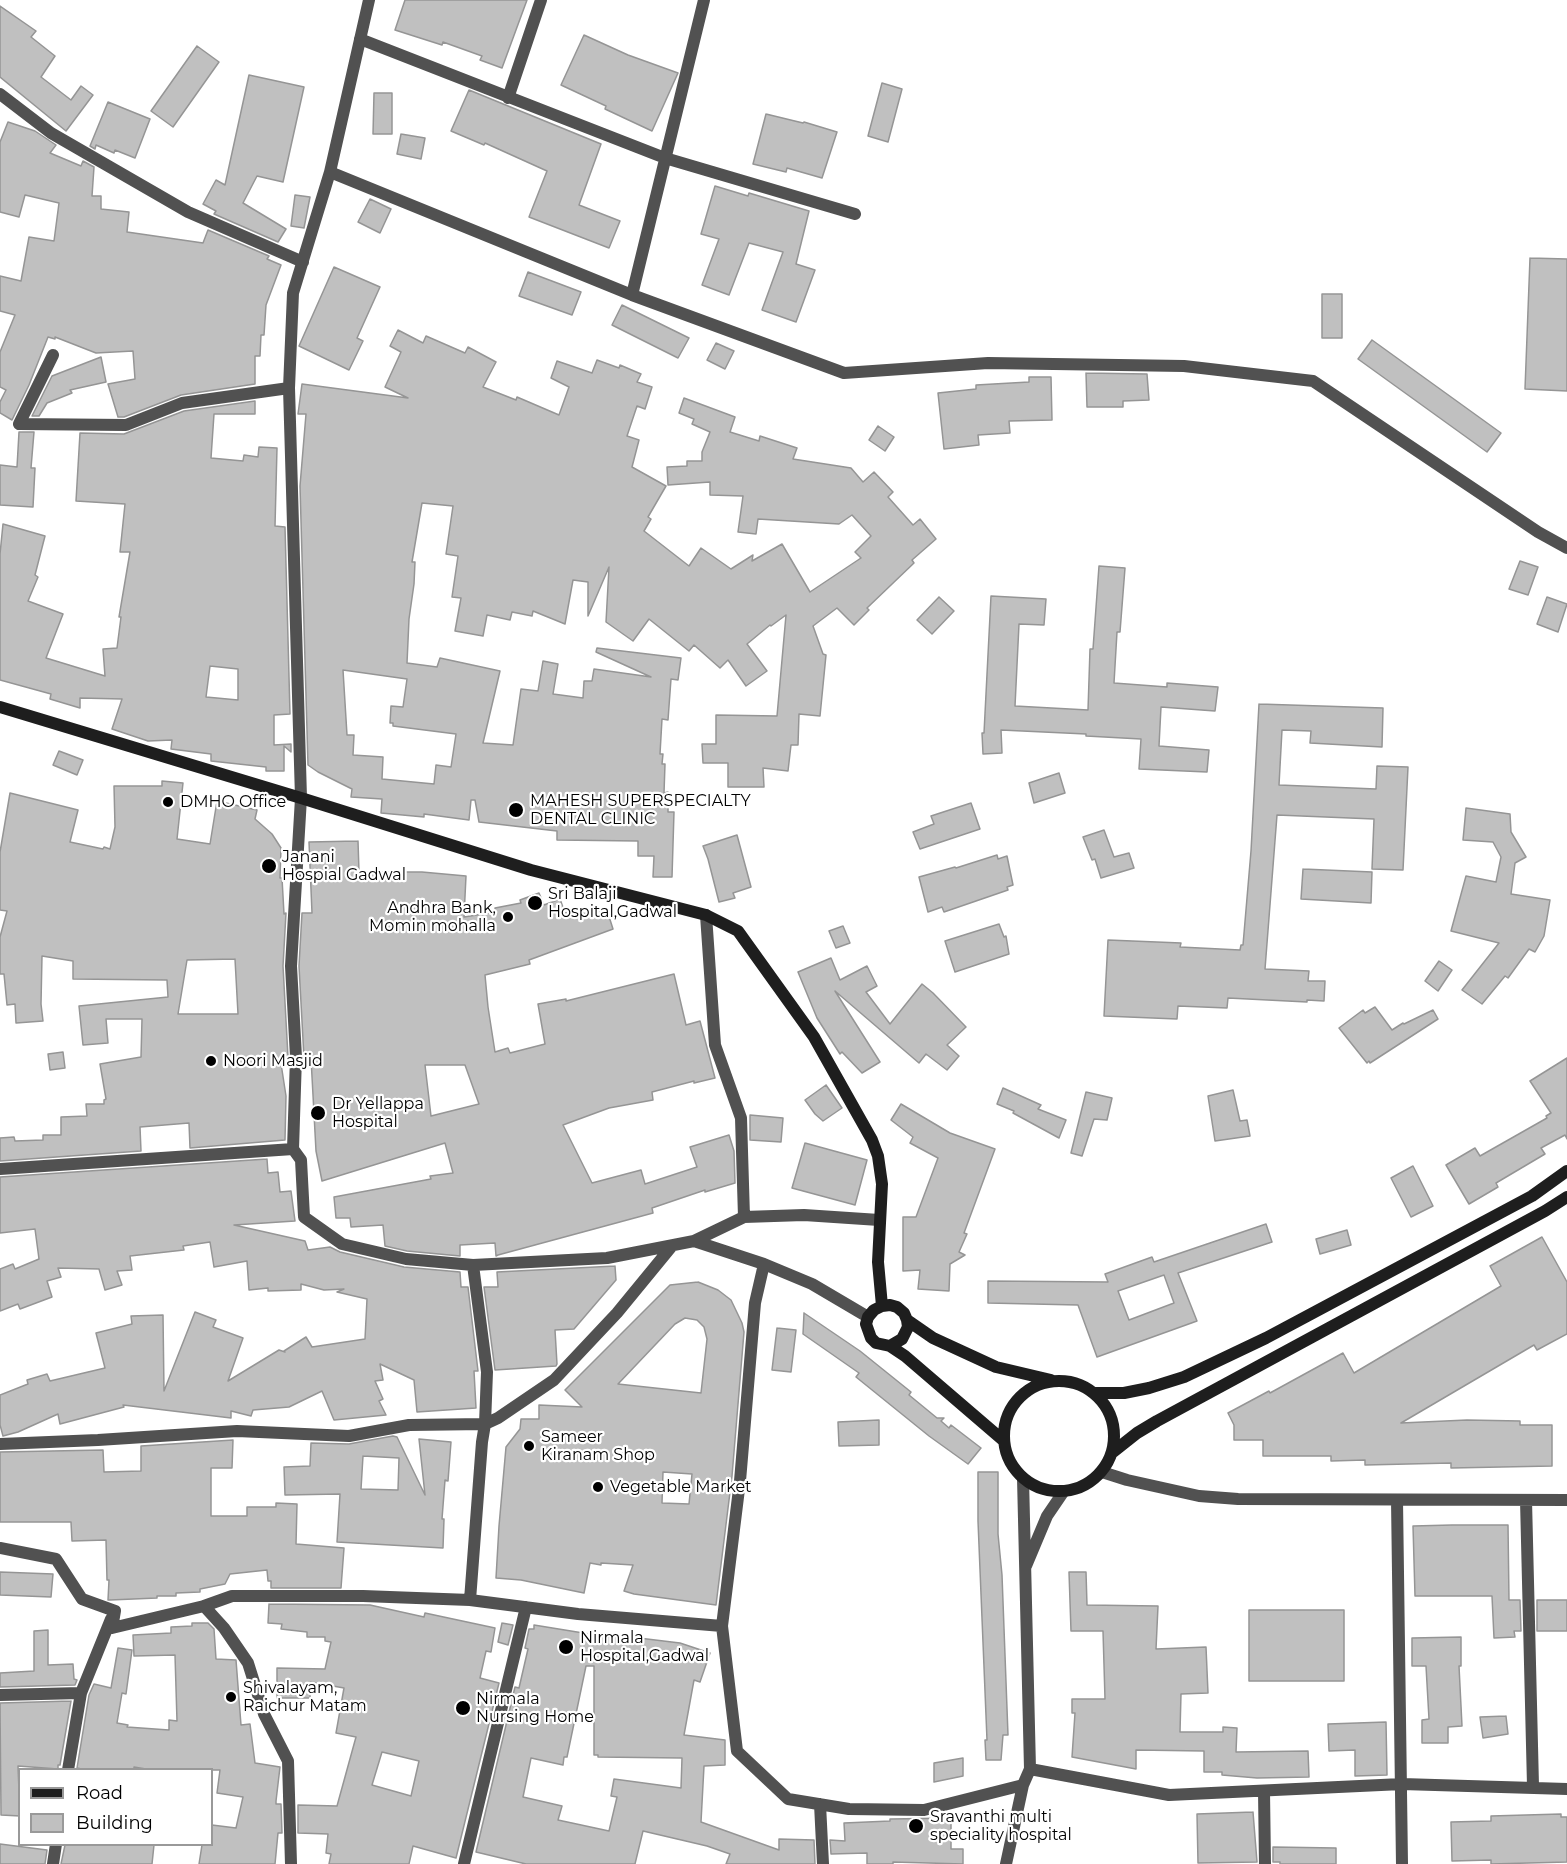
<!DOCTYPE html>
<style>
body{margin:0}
#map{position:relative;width:1567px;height:1864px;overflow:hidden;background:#fff;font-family:Montserrat,sans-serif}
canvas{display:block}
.legend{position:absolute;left:18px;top:1768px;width:195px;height:78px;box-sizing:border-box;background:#fff;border:2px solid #999;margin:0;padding:8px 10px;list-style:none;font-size:18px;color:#000}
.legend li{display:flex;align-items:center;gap:12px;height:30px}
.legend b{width:30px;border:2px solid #999}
</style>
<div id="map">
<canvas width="1567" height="1864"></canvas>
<ul class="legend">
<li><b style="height:8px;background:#1e1e1e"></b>Road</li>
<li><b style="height:16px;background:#c0c0c0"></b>Building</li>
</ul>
</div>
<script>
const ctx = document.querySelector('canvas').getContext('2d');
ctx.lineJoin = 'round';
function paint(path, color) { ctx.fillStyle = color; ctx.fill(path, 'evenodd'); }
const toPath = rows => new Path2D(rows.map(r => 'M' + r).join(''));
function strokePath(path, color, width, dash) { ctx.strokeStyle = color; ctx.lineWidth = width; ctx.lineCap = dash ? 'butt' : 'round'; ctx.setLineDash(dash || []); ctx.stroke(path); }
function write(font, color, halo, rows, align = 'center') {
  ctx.font = font + ' Montserrat,sans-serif'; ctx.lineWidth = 4.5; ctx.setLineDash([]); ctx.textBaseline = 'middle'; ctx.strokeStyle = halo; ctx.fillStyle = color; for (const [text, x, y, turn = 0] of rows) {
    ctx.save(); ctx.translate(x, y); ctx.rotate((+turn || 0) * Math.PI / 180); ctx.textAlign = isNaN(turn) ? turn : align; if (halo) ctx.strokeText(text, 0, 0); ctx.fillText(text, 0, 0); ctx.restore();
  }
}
const building = toPath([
 [405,0,527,0,502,68,480,60,482,56,443,42,442,45,395,30,405,0],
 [0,6,36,31,31,37,55,56,41,77,71,100,81,86,93,95,66,131,0,77,0,6],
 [584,35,628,55,678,73,652,131,605,109,606,106,561,85,584,35],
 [197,46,219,62,173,127,151,111,197,46],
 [249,75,304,87,283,182,257,176,243,203,286,229,278,242,214,214,216,211,203,204,216,180,225,185,249,75],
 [882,83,902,89,888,142,868,136,882,83],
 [469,90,601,144,579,205,620,221,609,248,529,217,547,171,485,143,484,145,451,131,469,90],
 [374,93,392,93,392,134,373,134,374,93],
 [108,102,150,119,135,158,115,150,114,153,96,145,95,149,90,146,108,102],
 [766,114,803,123,804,122,837,132,822,178,787,168,786,172,753,164,766,114],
 [8,122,35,131,56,145,50,153,81,166,83,161,94,167,92,196,101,196,101,209,129,212,127,232,203,243,208,230,269,256,267,259,281,265,266,305,264,335,261,335,260,356,255,356,255,384,181,395,124,417,118,417,108,384,135,379,133,351,96,353,55,337,55,339,48,337,29,385,12,420,0,413,0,402,6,390,0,387,0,352,15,315,0,311,0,276,21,281,29,237,54,241,59,203,25,195,19,217,0,212,0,142,8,122],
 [401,134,425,138,421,159,397,154,401,134],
 [715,186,748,196,749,193,809,211,796,264,815,270,796,322,762,310,783,252,749,243,729,295,702,285,719,239,701,234,715,186],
 [295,195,310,197,304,228,291,226,295,195],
 [370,199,391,209,380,233,358,222,370,199],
 [1530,258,1567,259,1567,391,1525,389,1530,258],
 [334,267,380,287,357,338,363,341,349,370,299,346,334,267],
 [528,272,581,292,572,315,519,296,528,272],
 [1322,294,1342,294,1342,338,1322,338,1322,294],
 [622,305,689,338,678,358,612,325,622,305],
 [398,330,423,343,426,336,465,353,468,347,496,362,483,387,516,400,517,397,559,415,569,387,551,378,557,361,592,373,597,360,619,368,620,365,641,374,637,382,652,387,645,409,637,406,627,436,639,440,632,467,666,486,648,517,651,519,644,531,689,566,701,548,731,569,753,555,752,561,782,544,810,592,861,558,855,552,871,536,852,515,839,524,758,519,756,534,738,532,743,496,710,495,710,482,668,485,667,467,687,466,687,461,702,461,702,452,710,432,692,424,694,419,679,413,684,398,735,417,730,432,759,441,760,436,797,448,793,459,851,468,863,482,874,472,893,492,888,497,913,525,920,519,936,539,912,560,914,563,867,608,869,610,854,625,837,608,813,626,823,654,826,655,820,716,799,714,798,745,791,745,788,771,763,768,764,787,728,787,728,763,703,763,702,744,716,744,716,715,777,716,786,615,771,626,770,625,747,644,767,671,746,686,728,660,720,668,694,645,689,651,649,619,633,641,606,622,609,567,588,616,588,582,573,580,565,624,533,611,532,616,512,612,510,620,487,615,483,636,455,631,461,598,452,597,458,556,446,554,453,506,422,503,412,562,415,562,414,584,409,619,407,663,437,667,440,658,500,671,483,743,513,745,521,689,538,691,543,661,558,664,553,694,583,698,584,681,592,681,594,669,651,677,596,652,597,648,681,658,678,680,671,679,668,720,662,719,660,754,663,754,662,764,665,764,664,793,668,792,668,812,674,812,672,877,653,877,654,856,638,856,638,841,557,840,557,831,479,822,475,800,471,800,469,820,424,814,424,817,381,813,382,799,351,797,352,789,318,772,308,765,300,486,306,414,298,414,302,384,408,398,385,387,401,352,390,346,398,330],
 [343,670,407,679,403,707,391,706,390,723,393,723,393,726,456,734,451,767,436,765,434,784,382,779,383,757,353,755,354,735,347,735,343,670],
 [1372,340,1501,433,1487,452,1358,359,1372,340],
 [716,343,734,351,725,369,707,360,716,343],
 [101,357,106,382,70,390,72,393,47,403,39,416,32,416,52,376,101,357],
 [1086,373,1147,374,1149,400,1123,401,1123,407,1087,407,1086,373],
 [1029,377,1051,377,1052,420,1009,421,1010,433,978,435,979,445,944,449,938,393,976,389,976,385,1029,382,1029,377],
 [255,401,255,414,214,414,211,458,243,461,244,455,258,457,259,447,277,448,275,526,285,527,290,714,274,715,274,745,291,744,291,752,284,746,284,771,266,771,266,767,211,761,211,754,171,749,172,740,148,741,112,729,122,699,80,698,80,708,50,699,51,694,0,680,0,554,3,524,45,536,35,575,38,577,28,601,63,614,46,658,105,676,103,649,117,648,121,617,119,617,130,552,120,552,125,504,76,501,80,433,124,434,184,411,255,401],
 [210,666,238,669,238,700,206,697,210,666],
 [878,426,894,437,885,451,869,440,878,426],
 [19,432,34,432,31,468,35,468,33,507,0,505,0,465,17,467,19,432],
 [1520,561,1538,567,1528,595,1509,589,1520,561],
 [1099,566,1125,568,1120,632,1117,632,1114,683,1167,687,1167,683,1218,687,1215,711,1161,707,1159,746,1209,750,1207,772,1139,769,1141,739,1086,736,1086,734,1001,730,1002,753,983,754,982,733,984,733,991,596,1046,599,1044,625,1019,624,1015,706,1088,710,1090,649,1093,649,1099,566],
 [939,597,954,611,932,634,917,620,939,597],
 [1547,597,1567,604,1558,632,1537,624,1547,597],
 [1259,704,1383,708,1382,747,1310,743,1311,731,1282,730,1279,785,1376,789,1377,766,1408,767,1403,870,1372,869,1374,819,1277,815,1265,969,1309,971,1308,981,1325,981,1324,1001,1307,1000,1307,1002,1228,998,1227,1008,1178,1006,1177,1019,1104,1016,1108,940,1181,943,1180,947,1240,950,1241,945,1243,945,1251,851,1259,704],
 [59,751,83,760,77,775,53,765,59,751],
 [1059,773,1065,793,1034,803,1029,783,1059,773],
 [162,781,183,783,177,839,210,844,217,801,257,810,255,819,272,834,281,848,280,878,282,878,284,914,286,913,283,966,288,1057,280,1057,286,1096,285,1140,190,1148,189,1123,140,1127,141,1151,0,1161,0,1138,14,1137,15,1141,43,1140,43,1135,61,1135,61,1117,87,1116,86,1104,104,1104,104,1100,106,1099,100,1064,141,1057,142,1019,106,1019,108,1043,83,1045,79,1006,168,997,167,980,73,979,73,961,42,956,41,1004,43,1021,16,1023,15,1004,7,1005,4,974,0,974,0,937,7,911,0,910,0,852,10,793,78,810,70,842,103,849,104,847,110,849,115,827,114,786,162,786,162,781],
 [235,959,238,1014,178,1014,187,960,235,959],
 [971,803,980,829,920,849,913,832,934,824,931,816,971,803],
 [1466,808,1510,814,1511,832,1526,857,1515,863,1511,894,1550,900,1544,936,1535,952,1529,949,1508,978,1505,976,1482,1004,1462,990,1499,943,1451,931,1466,876,1496,882,1501,857,1493,842,1463,840,1466,808],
 [1104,830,1114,857,1129,853,1134,868,1101,878,1095,859,1092,860,1083,837,1104,830],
 [737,835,751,887,733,893,735,898,719,902,708,859,703,846,737,835],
 [358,841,359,872,422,872,466,876,464,917,496,912,495,908,521,903,520,900,539,893,544,905,560,899,565,913,582,908,584,914,606,907,613,929,529,960,530,964,485,975,488,1007,495,1052,508,1048,510,1053,545,1044,538,1004,566,999,566,1001,674,974,686,1025,700,1021,715,1078,694,1083,694,1081,652,1092,653,1100,609,1108,563,1125,592,1183,641,1170,645,1184,697,1167,690,1147,729,1135,734,1151,735,1183,705,1192,705,1190,652,1208,653,1213,498,1255,496,1256,495,1243,460,1245,460,1256,407,1251,385,1246,383,1225,351,1227,350,1218,336,1218,334,1197,431,1179,430,1176,453,1173,445,1143,322,1181,316,1151,311,1058,304,1058,299,966,302,913,312,913,309,842,358,841],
 [425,1065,465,1065,479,1104,431,1116,425,1065],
 [997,855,998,859,1007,856,1013,885,1007,887,1008,890,944,912,942,907,928,912,919,877,955,867,956,868,997,855],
 [1303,869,1372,872,1371,903,1301,899,1303,869],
 [999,924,1004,937,1006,936,1009,954,955,972,945,941,999,924],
 [843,926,850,943,836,948,829,931,843,926],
 [831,958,840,980,867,966,877,986,866,992,890,1024,922,984,933,993,966,1027,947,1045,959,1056,947,1070,926,1054,919,1063,835,991,880,1062,862,1073,842,1052,840,1054,817,1018,798,972,831,958],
 [1439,961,1452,970,1438,991,1425,981,1439,961],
 [1375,1007,1392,1030,1403,1023,1404,1024,1433,1010,1438,1019,1370,1063,1369,1061,1367,1063,1339,1028,1363,1010,1365,1013,1375,1007],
 [63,1052,65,1068,50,1070,48,1054,63,1052],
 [1567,1058,1567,1139,1565,1135,1541,1148,1545,1154,1496,1183,1498,1187,1469,1204,1446,1165,1475,1148,1480,1156,1547,1118,1546,1116,1551,1113,1530,1081,1567,1058],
 [826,1085,842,1108,823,1121,815,1114,805,1100,826,1085],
 [1003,1088,1041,1105,1038,1109,1066,1120,1059,1138,1013,1113,1014,1111,997,1104,1003,1088],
 [1233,1090,1240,1121,1247,1120,1250,1136,1215,1141,1208,1096,1233,1090],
 [1086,1092,1112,1098,1107,1120,1094,1119,1082,1156,1071,1153,1086,1092],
 [901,1104,950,1133,995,1149,964,1233,967,1234,959,1252,965,1255,950,1264,949,1291,918,1289,920,1270,903,1271,903,1217,916,1217,938,1158,910,1143,913,1137,891,1120,901,1104],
 [750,1115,783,1118,781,1142,750,1140,750,1115],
 [805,1143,867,1160,855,1205,792,1188,805,1143],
 [267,1159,268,1173,278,1172,280,1192,291,1191,295,1221,234,1225,305,1241,308,1250,330,1247,340,1252,404,1267,460,1272,461,1287,468,1287,478,1371,474,1371,476,1408,417,1412,414,1380,380,1364,383,1380,375,1381,383,1399,379,1401,386,1415,334,1420,322,1391,289,1407,253,1410,251,1416,231,1411,231,1418,123,1405,124,1407,60,1424,58,1414,18,1432,3,1436,0,1425,0,1395,28,1384,27,1380,47,1374,50,1381,105,1368,96,1333,132,1324,131,1316,163,1315,164,1391,195,1312,216,1320,213,1327,243,1338,228,1381,279,1350,285,1352,284,1351,306,1337,312,1347,365,1339,367,1299,337,1292,344,1289,324,1290,301,1284,301,1290,268,1291,268,1288,249,1290,247,1261,214,1267,210,1242,183,1246,184,1250,130,1256,132,1270,117,1271,122,1285,105,1290,99,1269,58,1268,61,1277,47,1281,52,1297,20,1309,18,1304,0,1311,0,1269,13,1264,15,1269,39,1259,35,1229,0,1233,0,1177,267,1159],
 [1413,1166,1433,1206,1411,1217,1391,1178,1413,1166],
 [1266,1224,1272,1242,1178,1273,1197,1321,1097,1357,1078,1305,988,1303,988,1281,1108,1282,1105,1274,1152,1257,1154,1262,1266,1224],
 [1164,1275,1174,1303,1129,1320,1118,1291,1164,1275],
 [1347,1230,1351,1245,1320,1254,1316,1239,1347,1230],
 [1542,1237,1567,1282,1567,1334,1537,1350,1534,1345,1401,1423,1467,1420,1520,1421,1520,1425,1552,1425,1552,1466,1451,1468,1451,1463,1365,1465,1365,1460,1331,1461,1331,1456,1263,1456,1263,1440,1234,1440,1234,1425,1228,1413,1269,1391,1270,1393,1343,1353,1354,1373,1501,1286,1490,1266,1542,1237],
 [615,1266,616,1280,574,1329,555,1330,557,1364,556,1366,495,1370,484,1287,498,1287,497,1272,615,1266],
 [698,1282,718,1290,731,1300,742,1323,744,1332,732,1476,716,1605,634,1594,624,1591,633,1565,601,1563,601,1565,590,1563,584,1593,521,1580,496,1578,499,1526,506,1447,520,1429,521,1419,539,1419,539,1405,582,1407,565,1390,670,1285,698,1282],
 [685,1318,697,1320,704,1327,707,1339,701,1393,618,1384,675,1324,685,1318],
 [663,1472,692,1474,689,1504,662,1503,663,1472],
 [804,1313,860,1351,911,1392,909,1395,937,1418,944,1418,941,1421,949,1428,951,1425,981,1448,968,1464,929,1436,856,1377,859,1373,803,1334,804,1313],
 [777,1328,796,1330,791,1372,772,1370,777,1328],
 [879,1420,879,1445,839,1446,838,1422,879,1420],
 [393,1436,397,1437,425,1495,419,1439,451,1442,448,1481,445,1480,442,1519,444,1519,443,1548,337,1542,340,1494,285,1495,284,1467,310,1466,311,1443,349,1444,393,1436],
 [363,1456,399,1458,398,1490,361,1489,363,1456],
 [233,1440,232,1468,211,1468,211,1516,247,1516,247,1507,276,1507,276,1503,297,1504,296,1544,344,1548,341,1588,271,1588,271,1581,268,1581,267,1570,230,1574,225,1584,200,1589,200,1592,176,1593,176,1596,157,1596,157,1598,110,1600,108,1600,109,1580,107,1580,106,1540,72,1541,71,1522,0,1522,0,1452,103,1450,104,1472,141,1471,141,1446,233,1440],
 [978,1472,998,1472,998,1534,1002,1575,1008,1735,1003,1735,1001,1760,986,1760,985,1740,987,1740,978,1521,978,1472],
 [1452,1525,1508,1525,1509,1600,1520,1600,1521,1631,1514,1631,1515,1637,1494,1638,1492,1596,1415,1596,1413,1526,1452,1525],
 [0,1572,53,1574,51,1597,0,1595,0,1572],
 [1069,1572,1086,1572,1087,1605,1158,1606,1156,1649,1206,1647,1208,1693,1181,1694,1180,1732,1223,1732,1223,1727,1237,1728,1236,1752,1308,1751,1309,1777,1257,1778,1222,1775,1222,1772,1204,1772,1204,1751,1136,1750,1136,1769,1072,1757,1075,1713,1072,1713,1072,1699,1105,1699,1103,1631,1071,1631,1069,1572],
 [1537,1600,1567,1600,1567,1631,1537,1631,1537,1600],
 [269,1604,370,1605,424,1617,425,1613,495,1628,491,1652,486,1651,480,1678,499,1683,456,1858,413,1846,409,1864,329,1864,331,1854,326,1853,328,1834,298,1833,298,1805,337,1806,356,1737,336,1733,344,1688,311,1682,310,1698,277,1698,277,1668,325,1669,331,1642,325,1641,325,1637,307,1637,307,1632,281,1629,282,1624,268,1623,269,1604],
 [382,1752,419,1761,411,1796,372,1785,382,1752],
 [1249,1610,1344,1610,1344,1681,1249,1681,1249,1610],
 [192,1623,208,1623,214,1629,216,1659,236,1660,241,1725,250,1724,255,1763,280,1767,276,1801,276,1804,281,1804,282,1833,278,1833,275,1864,199,1864,202,1845,212,1845,212,1825,236,1828,243,1797,217,1793,220,1770,152,1770,134,1767,134,1770,86,1770,77,1768,89,1695,94,1684,111,1688,118,1648,132,1650,126,1694,122,1693,117,1723,128,1725,127,1727,169,1730,169,1720,177,1721,175,1655,134,1656,133,1635,171,1633,171,1627,192,1626,192,1623],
 [502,1623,513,1625,508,1645,498,1642,502,1623],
 [534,1625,614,1638,614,1635,680,1643,710,1653,700,1682,694,1680,684,1735,725,1740,725,1765,704,1766,701,1822,779,1850,779,1839,814,1840,815,1864,726,1864,730,1854,707,1846,643,1831,635,1864,526,1864,476,1852,515,1687,519,1688,528,1649,525,1648,529,1629,534,1629,534,1625],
 [586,1666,594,1666,594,1755,598,1755,598,1757,682,1758,681,1788,614,1779,611,1796,617,1797,609,1831,558,1820,562,1806,523,1797,531,1758,563,1765,564,1757,567,1757,586,1666],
 [48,1630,48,1665,73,1664,74,1679,77,1680,75,1685,0,1687,0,1673,34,1671,34,1631,48,1630],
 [1461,1637,1461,1666,1459,1666,1462,1726,1448,1727,1448,1743,1422,1743,1422,1720,1429,1719,1426,1666,1412,1666,1412,1638,1461,1637],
 [71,1701,60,1765,58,1765,58,1769,18,1766,20,1816,1,1815,0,1703,71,1701],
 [1506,1716,1508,1734,1483,1738,1480,1717,1506,1716],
 [1386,1722,1387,1775,1355,1776,1355,1750,1329,1751,1328,1724,1386,1722],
 [963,1758,963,1776,934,1782,934,1763,963,1758],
 [1253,1812,1257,1862,1198,1863,1197,1814,1253,1812],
 [1561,1814,1561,1817,1567,1817,1567,1862,1491,1864,1491,1860,1452,1861,1451,1822,1491,1821,1491,1816,1561,1814],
 [951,1818,951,1849,963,1849,963,1864,893,1862,893,1864,867,1864,867,1853,831,1854,830,1840,845,1841,844,1823,890,1821,890,1819,951,1818],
 [0,1844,47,1850,45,1864,0,1864,0,1844],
 [65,1845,154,1845,152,1864,61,1864,65,1845],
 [1273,1847,1336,1848,1336,1864,1280,1864,1280,1862,1273,1862,1273,1847]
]);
paint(building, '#c0c0c0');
strokePath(building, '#959595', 1.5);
strokePath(toPath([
 [360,39,665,158,855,214],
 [0,94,51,133,188,212,303,262],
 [508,98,541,0],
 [330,172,369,0],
 [632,295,704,0],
 [53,355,19,424,126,425,182,403,289,388],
 [0,1169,293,1149],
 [744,1217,804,1215,879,1220],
 [694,1241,744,1217,741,1118,715,1045,706,915],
 [473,1265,406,1259,342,1244,304,1217,301,1160,293,1149,296,1057,291,966,301,798,289,388,293,293,330,172,632,295,844,373,988,363,1184,366,1313,381,1538,532,1567,548],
 [868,1317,812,1284,764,1264,755,1303,740,1481,722,1626,737,1751,788,1799,849,1809,924,1810,1023,1785],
 [0,1444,98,1440,237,1431,349,1436,409,1425,485,1424,498,1418,554,1380,617,1313,672,1246],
 [1102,1472,1127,1480,1199,1496,1238,1499,1567,1500],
 [1397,1500,1402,1864],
 [1526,1500,1533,1786],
 [0,1548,56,1559,82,1599,115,1611,112,1628,204,1606],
 [1026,1566,1047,1516,1064,1491],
 [722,1626,578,1614,470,1600,482,1442,485,1424,487,1372,473,1265,607,1258,694,1241,764,1264],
 [0,1695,81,1693,111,1619],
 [1030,1769,1169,1795,1402,1784,1567,1789],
 [68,1770,81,1693],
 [1264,1791,1265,1864],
 [820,1804,823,1864],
 [53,1864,56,1844],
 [291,1864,288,1761,264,1714,248,1663,224,1628,204,1606,232,1596,363,1596,470,1600],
 [464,1864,526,1607],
 [1006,1864,1023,1785,1030,1769,1023,1478]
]), '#515151', 12);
strokePath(toPath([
 [0,707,301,798,531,870,706,915,738,931,814,1037,872,1140,878,1156,882,1184,878,1262,882,1306],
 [907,1320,933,1338,996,1367,1051,1380],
 [890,1346,902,1339,908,1327,907,1320,904,1313,897,1307,890,1305,882,1306,874,1310,868,1317,866,1324,871,1338,876,1343,890,1346,905,1356,1004,1441],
 '1004 1436a55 55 0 1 1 110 0a55 55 0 1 1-110 0Z',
 [1095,1393,1124,1393,1149,1388,1184,1377,1266,1338,1532,1196,1567,1171],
 [1113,1452,1137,1433,1157,1421,1545,1211,1567,1197]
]), '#1e1e1e', 12);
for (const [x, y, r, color] of [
 [168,802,6,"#000"],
 [516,810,8,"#000"],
 [269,866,8,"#000"],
 [535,903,8,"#000"],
 [508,917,6,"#000"],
 [211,1061,6,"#000"],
 [318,1113,8,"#000"],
 [529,1446,6,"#000"],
 [598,1487,6,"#000"],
 [566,1647,8,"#000"],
 [231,1697,6,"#000"],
 [463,1708,8,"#000"],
 [916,1826,8,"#000"]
]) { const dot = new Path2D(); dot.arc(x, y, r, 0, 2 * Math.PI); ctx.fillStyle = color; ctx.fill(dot); strokePath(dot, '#fff', 2); }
write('16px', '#000', '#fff', [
 ["MAHESH SUPERSPECIALTY",530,801],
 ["DENTAL CLINIC",530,819],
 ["DMHO Office",180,802],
 ["Janani",282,857],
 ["Hospial Gadwal",282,875],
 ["Sri Balaji",548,894],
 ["Hospital,Gadwal",548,912],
 ["Andhra Bank,",496,908,"right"],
 ["Momin mohalla",496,926,"right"],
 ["Noori Masjid",223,1061],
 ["Dr Yellappa",332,1104],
 ["Hospital",332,1122],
 ["Sameer",541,1437],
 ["Kiranam Shop",541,1455],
 ["Vegetable Market",610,1487],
 ["Nirmala",580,1638],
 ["Hospital,Gadwal",580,1656],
 ["Shivalayam,",243,1688],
 ["Raichur Matam",243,1706],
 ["Nirmala",476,1699],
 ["Nursing Home",476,1717],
 ["Sravanthi multi",930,1817],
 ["speciality hospital",930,1835]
], 'left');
</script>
